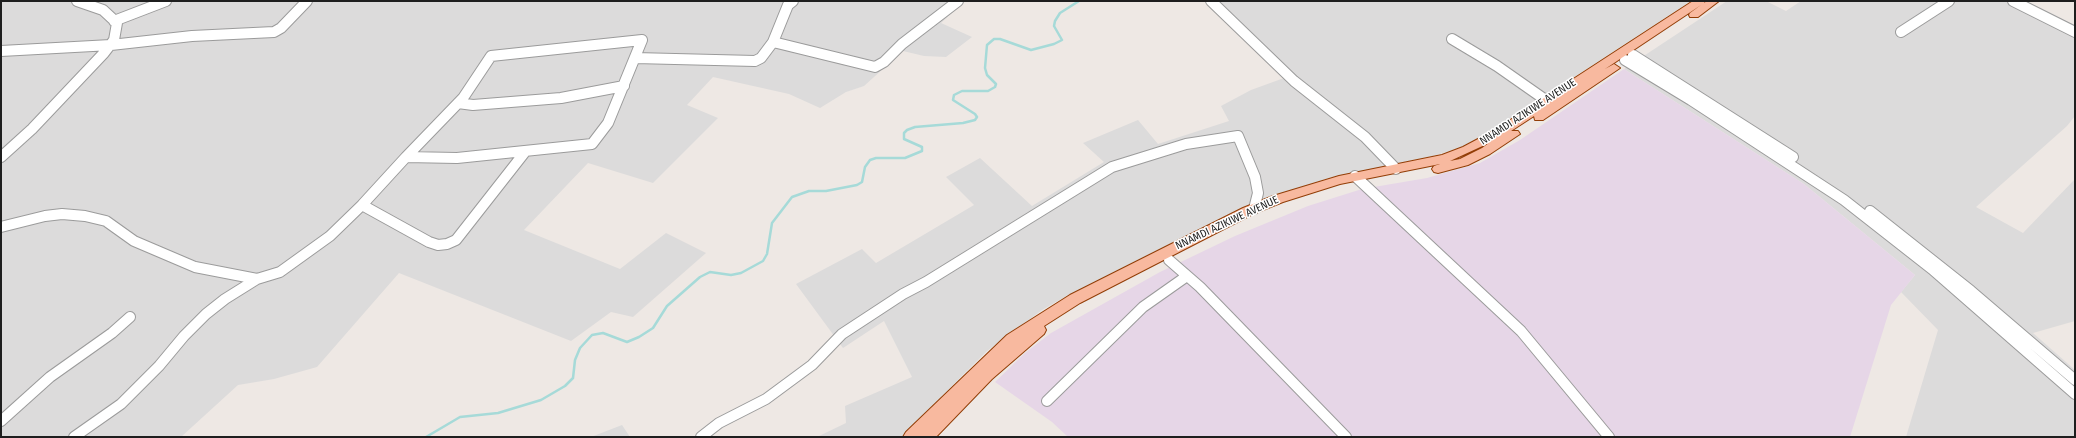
<!DOCTYPE html>
<style>
body{margin:0}
#map{position:relative;width:2076px;height:438px;overflow:hidden;background:#eee8e4;font-family:"Fira Sans Condensed",sans-serif}
canvas{display:block}
.frame{position:absolute;inset:0;border:2px solid #1e1e1e;pointer-events:none}
</style>
<div id="map">
<canvas width="2076" height="438"></canvas>
<div class="frame"></div>
</div>
<script>
const ctx = document.querySelector('canvas').getContext('2d');
ctx.lineJoin = 'round';
function paint(path, color) { ctx.fillStyle = color; ctx.fill(path, 'evenodd'); }
const toPath = rows => new Path2D(rows.map(r => 'M' + r).join(''));
function strokePath(path, color, width, dash) { ctx.strokeStyle = color; ctx.lineWidth = width; ctx.lineCap = dash ? 'butt' : 'round'; ctx.setLineDash(dash || []); ctx.stroke(path); }
function write(font, color, halo, rows, align = 'center') {
  ctx.font = font + ' "Fira Sans Condensed",sans-serif'; ctx.lineWidth = 3; ctx.setLineDash([]); ctx.textBaseline = 'middle'; ctx.strokeStyle = halo; ctx.fillStyle = color; for (const [text, x, y, turn = 0] of rows) {
    ctx.save(); ctx.translate(x, y); ctx.rotate((+turn || 0) * Math.PI / 180); ctx.textAlign = isNaN(turn) ? turn : align; if (halo) ctx.strokeText(text, 0, 0); ctx.fillText(text, 0, 0); ctx.restore();
  }
}
paint(toPath([
 [1,1,965,1,941,23,972,37,946,57,924,56,903,51,864,86,846,92,820,108,789,94,713,77,687,105,718,118,653,183,588,163,524,230,620,269,666,233,706,253,633,317,611,312,571,341,399,273,317,367,274,379,238,385,181,437,1,437],
 [1206,1,1691,1,1496,128,1463,147,1433,156,1329,178,1274,196,1244,208,1063,298,1042,310,987,351,901,437,817,437,846,423,845,406,912,377,884,321,843,348,796,284,862,249,876,263,974,205,946,177,980,158,1032,206,1104,162,1083,143,1138,120,1158,144,1229,121,1221,106,1251,90,1284,78],
 [1727,1,1766,1,1786,11,1801,1,2027,1,2075,25,2075,116,2067,126,1976,207,2023,233,2075,179,2075,321,2033,333,2075,370,2075,437,1906,437,1938,330,1901,292,1915,275,1804,184,1624,69],
 [622,425,630,437,591,437]
]), '#dcdbdb');
paint(toPath([
 [1624,69,1804,184,1915,275,1891,305,1850,437,1068,437,1052,422,995,382,1025,353,1051,333,1160,272,1235,236,1308,206,1362,189,1427,178,1480,163,1520,140]
]), '#e6d6e7');
strokePath(toPath([
 [426,437,460,417,498,413,541,400,565,386,573,378,575,360,580,348,592,335,603,333,627,342,639,337,653,328,667,306,700,277,710,272,731,275,741,273,763,261,767,254,772,223,792,197,809,191,826,191,857,185,862,182,865,167,870,160,876,158,905,158,922,151,922,147,904,139,904,133,907,130,915,127,963,123,975,120,977,117,975,114,953,100,954,95,962,91,988,91,995,87,996,84,987,75,985,68,987,45,994,39,1000,39,1031,50,1054,44,1062,40,1054,26,1055,21,1060,13,1079,1]
]), '#a6dad8', 2.5);
const minor = toPath([
 [1211,1,1294,81,1365,137,1396,169],
 [2013,1,2075,32],
 [114,21,166,1],
 [1901,32,1949,1],
 [1452,39,1497,66,1547,101],
 [642,40,608,123,592,144,457,158,406,157,463,98,491,56,642,40],
 [773,42,875,67,884,62,902,44,958,1],
 [1,51,111,45,192,36,274,32,281,28,307,1],
 [1633,55,1793,157],
 [635,58,755,61,761,58,773,42,788,5,793,1],
 [1625,60,1691,100,1844,200,1932,269,2075,394],
 [458,103,473,105,561,98,624,86],
 [1,157,32,129,104,53,114,40,117,23,103,10,77,1],
 [1355,176,1521,331,1609,437],
 [362,205,429,242,438,245,447,244,456,240,525,152],
 [1870,211,1971,291,2075,380],
 [1,227,45,216,62,214,85,216,106,221,134,241,195,267,257,279,280,272,330,236,362,205,406,157],
 [1169,260,1200,287,1346,437],
 [1047,401,1143,307,1187,276],
 [1,421,50,377,112,333,130,317],
 [74,437,121,404,159,366,184,336,206,314,225,299,257,279],
 [701,437,719,423,766,399,812,365,842,334,903,294,926,282,1112,167,1186,144,1238,136,1255,177,1258,193,1254,209]
]);
const major = toPath([
 [1693,1,1705,1,1704,3,1707,1,1719,1,1698,17,1690,17,1689,15,1690,13,1701,5,1605,69,1614,64,1620,68,1543,120,1535,120,1534,116,1511,131,1518,131,1520,134,1490,154,1468,165,1438,173,1434,172,1432,169,1434,166,1440,164,1340,184,1283,202,1253,214,1080,303,1044,326,1046,330,1044,334,992,379,936,437,903,437,906,432,1007,335,1070,295,1243,208,1273,196,1339,176,1442,155,1463,147,1495,130,1693,1],
 [1489,143,1482,148,1460,159,1450,161,1489,143]
]);
strokePath(minor, '#9b9b9b', 12);
strokePath(major, '#923d06', 2);
strokePath(minor, '#fff', 10);
paint(major, '#f8b99f');
write('11px', '#1e1e1e', '#fff', [
 ["NNAMDI AZIKIWE AVENUE",1528,112,-33],
 ["NNAMDI AZIKIWE AVENUE",1227,223,-25]
]);
</script>
